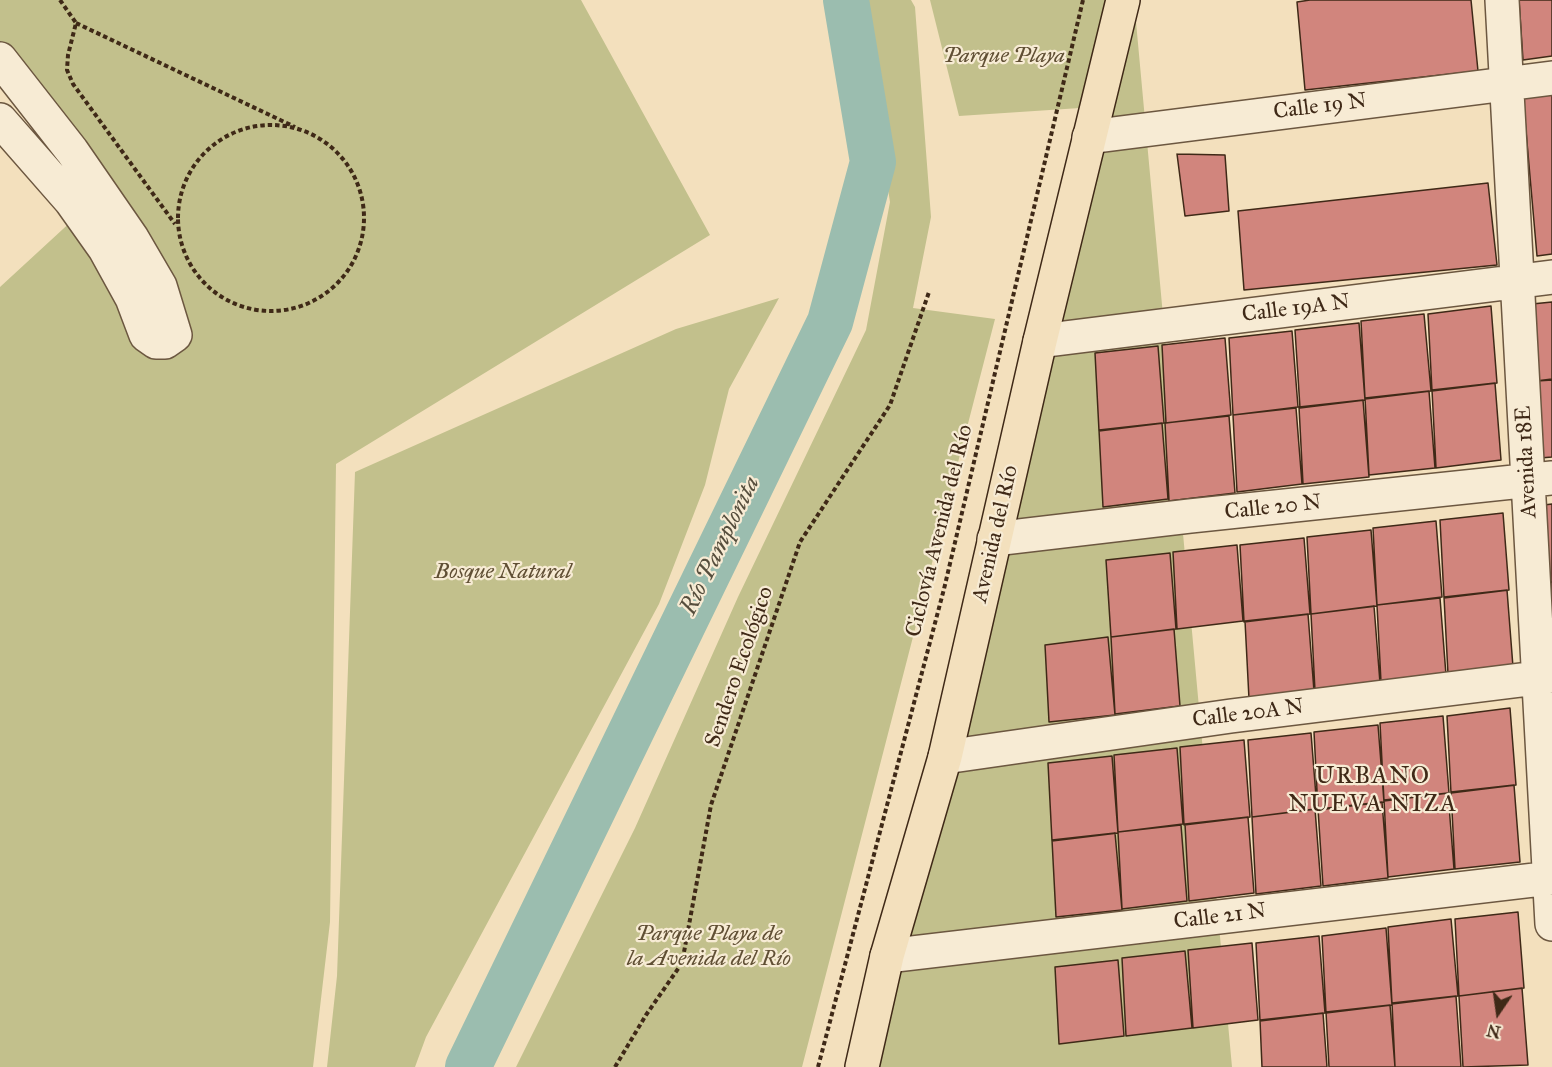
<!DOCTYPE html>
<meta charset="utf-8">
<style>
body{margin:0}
#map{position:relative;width:1552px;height:1067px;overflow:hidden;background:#f3e0bd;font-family:"IM FELL Great Primer",serif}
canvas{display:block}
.north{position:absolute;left:1468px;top:983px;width:60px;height:60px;-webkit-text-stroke:4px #f7ebd4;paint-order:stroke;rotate:193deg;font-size:16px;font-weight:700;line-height:24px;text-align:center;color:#3f2917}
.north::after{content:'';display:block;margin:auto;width:21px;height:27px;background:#3f2917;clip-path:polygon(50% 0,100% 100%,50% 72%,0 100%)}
</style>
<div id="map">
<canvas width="1552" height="1067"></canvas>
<div class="north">N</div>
</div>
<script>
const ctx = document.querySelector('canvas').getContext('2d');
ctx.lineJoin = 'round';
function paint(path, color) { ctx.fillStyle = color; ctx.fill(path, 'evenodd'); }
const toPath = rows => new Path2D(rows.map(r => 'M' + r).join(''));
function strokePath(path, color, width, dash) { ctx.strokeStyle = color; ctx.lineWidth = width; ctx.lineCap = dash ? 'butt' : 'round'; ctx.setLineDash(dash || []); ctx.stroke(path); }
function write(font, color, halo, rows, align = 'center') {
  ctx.font = font + ' "IM FELL Great Primer",serif'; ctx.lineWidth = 4.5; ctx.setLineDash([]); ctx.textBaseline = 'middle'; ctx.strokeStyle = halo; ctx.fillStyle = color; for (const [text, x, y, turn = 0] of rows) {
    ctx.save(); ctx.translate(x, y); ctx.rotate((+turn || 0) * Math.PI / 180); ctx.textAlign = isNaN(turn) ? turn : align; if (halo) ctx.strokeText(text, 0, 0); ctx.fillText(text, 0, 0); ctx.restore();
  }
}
paint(toPath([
 [0,0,581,0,710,235,336,464,330,922,313,1067,0,1067,0,287,113,183,0,49],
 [859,0,911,0,915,7,931,217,913,308,995,319,802,1067,516,1067,635,828,738,597,866,330,890,202],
 [930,0,1108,0,1080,108,959,116],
 [1134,0,1232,1067,855,1067],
 [779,298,729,389,705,485,659,604,426,1037,415,1067,327,1067,337,976,355,472,676,329]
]), '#c2c08c');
strokePath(toPath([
 [468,1067,830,322,873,162,846,0]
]), '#9bbdaf', 46);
const building = toPath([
 [1310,0,1471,0,1478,71,1305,90,1297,2,1310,0],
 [1519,0,1552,0,1552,56,1523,60,1519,0],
 [1552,93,1552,254,1537,256,1523,97,1552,93],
 [1177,154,1225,155,1229,211,1185,216,1177,154],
 [1488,183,1497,265,1244,290,1238,211,1488,183],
 [1552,302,1552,380,1537,381,1532,304,1552,302],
 [1491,306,1497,383,1432,391,1428,314,1491,306],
 [1424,314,1431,391,1365,399,1361,321,1424,314],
 [1359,323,1365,400,1300,408,1295,330,1359,323],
 [1292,331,1298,407,1233,415,1229,338,1292,331],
 [1225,338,1231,415,1166,423,1162,345,1225,338],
 [1158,346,1164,423,1099,431,1095,353,1158,346],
 [1552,379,1552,457,1540,458,1536,381,1552,379],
 [1495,383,1501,460,1436,468,1432,390,1495,383],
 [1429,391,1435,468,1369,475,1365,398,1429,391],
 [1363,400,1369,477,1303,484,1299,407,1363,400],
 [1296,408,1302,484,1237,492,1233,415,1296,408],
 [1229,416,1235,493,1169,501,1165,423,1229,416],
 [1162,423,1168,499,1103,507,1099,430,1162,423],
 [1552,504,1552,582,1548,583,1544,505,1552,504],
 [1503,513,1509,590,1444,598,1440,520,1503,513],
 [1436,521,1442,597,1377,605,1373,528,1436,521],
 [1371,530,1377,606,1311,614,1307,537,1371,530],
 [1304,538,1310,614,1244,622,1240,545,1304,538],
 [1237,545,1243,621,1177,629,1173,552,1237,545],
 [1170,553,1176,629,1111,637,1106,560,1170,553],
 [1549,582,1552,582,1552,647,1549,582],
 [1507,590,1513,667,1448,674,1444,597,1507,590],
 [1440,598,1446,675,1381,682,1377,605,1440,598],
 [1374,606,1380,683,1315,691,1311,614,1374,606],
 [1308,614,1314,691,1249,699,1245,621,1308,614],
 [1174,629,1180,706,1115,714,1111,637,1174,629],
 [1108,637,1115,715,1049,722,1045,645,1108,637],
 [1510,708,1516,785,1451,793,1447,716,1510,708],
 [1443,716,1449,793,1384,801,1380,723,1443,716],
 [1378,725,1384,802,1318,810,1314,732,1378,725],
 [1311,733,1317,809,1252,817,1248,740,1311,733],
 [1244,740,1250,817,1184,825,1180,747,1244,740],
 [1177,748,1183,824,1118,832,1114,755,1177,748],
 [1112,756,1118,833,1052,841,1048,763,1112,756],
 [1514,785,1520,862,1455,869,1451,792,1514,785],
 [1448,793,1454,869,1388,877,1384,800,1448,793],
 [1382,802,1388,878,1323,886,1318,809,1382,802],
 [1315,809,1321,886,1256,894,1252,817,1315,809],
 [1248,817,1254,893,1189,901,1185,824,1248,817],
 [1181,825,1187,901,1122,909,1118,832,1181,825],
 [1115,833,1122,910,1056,917,1052,840,1115,833],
 [1518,912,1524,988,1459,996,1455,919,1518,912],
 [1451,919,1458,996,1392,1004,1388,927,1451,919],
 [1386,928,1392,1005,1326,1013,1322,936,1386,928],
 [1319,936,1325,1013,1260,1021,1256,943,1319,936],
 [1252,943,1258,1020,1193,1028,1188,950,1252,943],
 [1185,951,1192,1028,1126,1036,1122,958,1185,951],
 [1118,960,1124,1036,1059,1044,1055,967,1118,960],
 [1522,988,1528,1065,1463,1067,1459,996,1522,988],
 [1456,996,1461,1067,1395,1067,1392,1003,1456,996],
 [1390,1005,1395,1067,1329,1067,1326,1012,1390,1005],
 [1323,1013,1327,1067,1262,1067,1260,1020,1323,1013]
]);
paint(building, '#d1857d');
strokePath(building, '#3f2917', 1.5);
const minor = toPath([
 [1502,0,1552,924],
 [0,59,72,151,132,238,160,286,175,335,165,342,156,342,146,335,132,298,105,249,71,201,0,120],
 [1089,137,1552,78],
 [1040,341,1552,277],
 [994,539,1190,516,1552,478],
 [945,757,1231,716,1552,676],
 [887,956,1552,878]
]);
const major = toPath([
 [862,1067,887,956,945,757,1040,341,1123,0]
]);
strokePath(minor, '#6c5740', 36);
strokePath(major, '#3f2917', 36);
strokePath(toPath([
 [60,0,76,23,68,55,67,70,73,84,175,224],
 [76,23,295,127],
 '178 218a93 93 0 1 1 186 0a93 93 0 1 1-186 0Z',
 [615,1067,646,1015,682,963,711,805,800,542,890,405,929,292],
 [818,1067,944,589,1083,0]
]), '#3f2917', 4, [4.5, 3]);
strokePath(minor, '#f7ebd4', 33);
strokePath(major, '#f3e0bd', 33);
write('italic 22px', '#604f34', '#f7ebd4', [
 ["Parque Playa",1004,57],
 ["Bosque Natural",503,573],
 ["Parque Playa de",709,935],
 ["la Avenida del Río",709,960]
]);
write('22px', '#3f2917', '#f7ebd4', [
 ["Calle 19 N",1320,107,-7],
 ["Calle 19A N",1296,309,-7],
 ["Avenida 18E",1527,462,-93],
 ["Calle 20 N",1273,508,-6],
 ["Ciclovía Avenida del Río",940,531,-76],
 ["Avenida del Río",996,534,-77],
 ["Sendero Ecológico",740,667,-71],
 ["Calle 20A N",1248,714,-7],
 ["Calle 21 N",1220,917,-7]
]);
write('italic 24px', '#564e3d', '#f7ebd4', [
 ["Río Pamplonita",721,546,-64]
]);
ctx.letterSpacing = '1.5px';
write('24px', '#3f2917', '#f7ebd4', [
 ["URBANO",1373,777],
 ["NUEVA NIZA",1373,805]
]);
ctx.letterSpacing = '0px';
</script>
